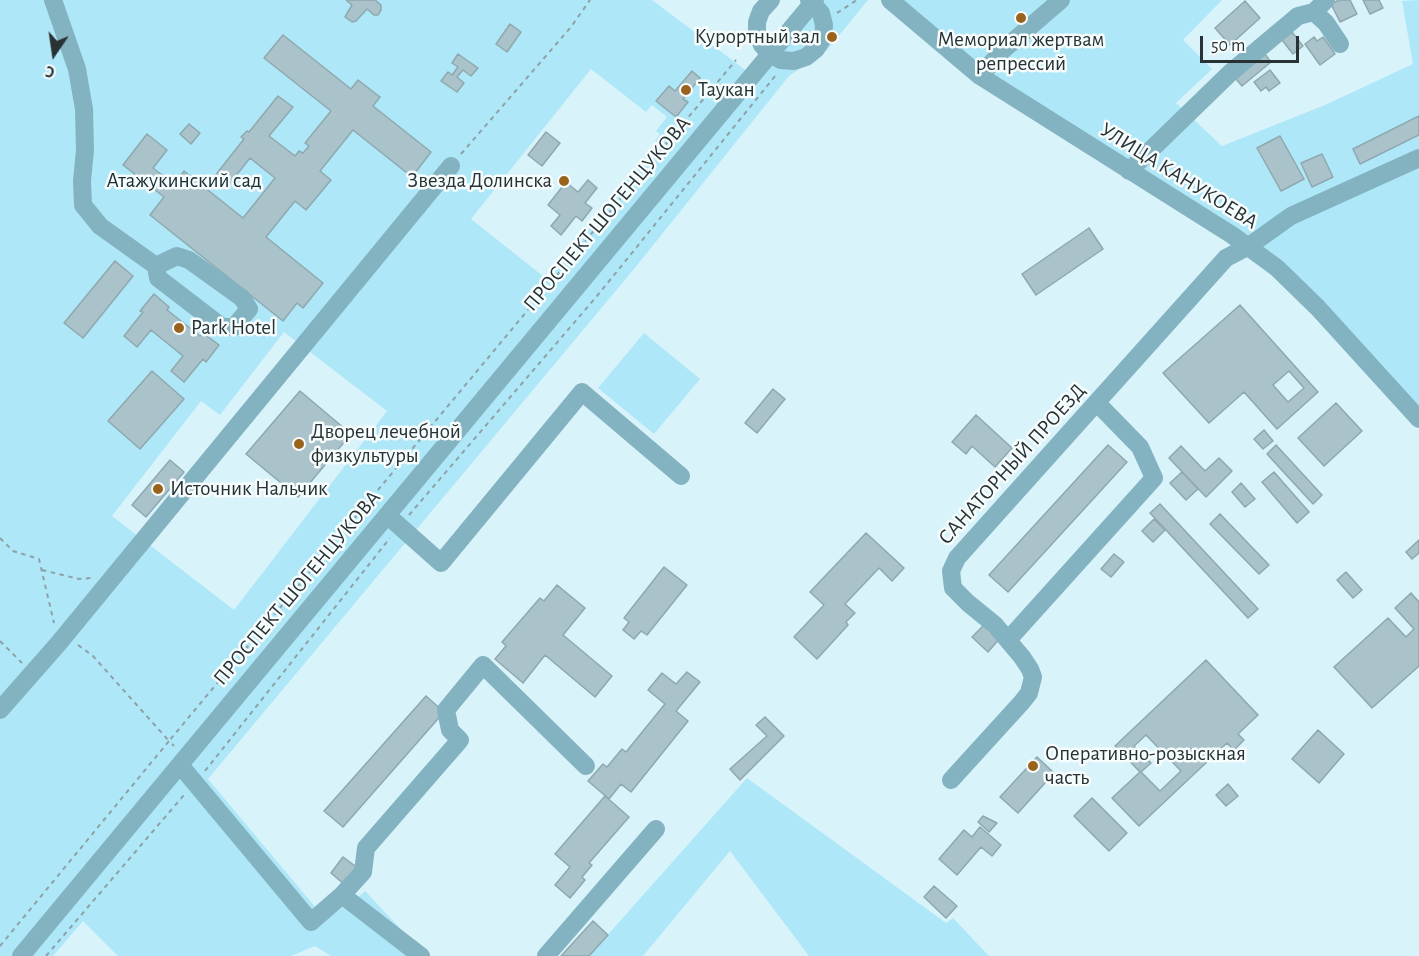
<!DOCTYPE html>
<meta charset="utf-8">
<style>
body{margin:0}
#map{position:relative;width:1419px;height:956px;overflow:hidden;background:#d9f3fb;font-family:"Alegreya Sans",sans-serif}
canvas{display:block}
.north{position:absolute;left:24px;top:24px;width:60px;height:60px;-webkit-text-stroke:4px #f7fcfd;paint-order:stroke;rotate:193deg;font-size:16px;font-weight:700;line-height:24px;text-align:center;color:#283235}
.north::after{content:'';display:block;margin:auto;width:21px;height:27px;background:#283235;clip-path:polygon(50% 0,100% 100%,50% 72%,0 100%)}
.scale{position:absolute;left:1200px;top:36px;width:99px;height:27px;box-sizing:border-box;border:3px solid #283235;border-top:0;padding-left:8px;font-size:18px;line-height:21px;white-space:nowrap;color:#283235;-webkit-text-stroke:4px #f7fcfd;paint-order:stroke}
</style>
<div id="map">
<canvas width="1419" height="956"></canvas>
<div class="north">С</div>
<div class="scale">50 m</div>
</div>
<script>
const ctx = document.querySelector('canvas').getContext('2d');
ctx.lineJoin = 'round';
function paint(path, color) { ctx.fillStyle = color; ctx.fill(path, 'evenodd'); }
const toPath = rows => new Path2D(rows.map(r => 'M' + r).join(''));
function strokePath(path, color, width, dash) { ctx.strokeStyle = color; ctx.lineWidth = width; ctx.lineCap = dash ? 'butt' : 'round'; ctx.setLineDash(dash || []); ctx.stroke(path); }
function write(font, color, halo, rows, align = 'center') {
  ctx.font = font + ' "Alegreya Sans",sans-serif'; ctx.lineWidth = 5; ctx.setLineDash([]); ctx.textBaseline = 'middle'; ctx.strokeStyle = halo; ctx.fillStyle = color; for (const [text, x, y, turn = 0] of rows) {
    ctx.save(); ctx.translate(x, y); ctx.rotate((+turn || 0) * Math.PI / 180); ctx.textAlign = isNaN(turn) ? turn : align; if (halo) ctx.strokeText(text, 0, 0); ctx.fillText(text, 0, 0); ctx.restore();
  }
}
paint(toPath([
 [0,0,652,0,752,75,815,0,868,0,827,50,789,76,634,269,208,779,316,908,354,901,365,891,426,956,331,956,315,946,291,956,118,956,83,921,53,956,0,956],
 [591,69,646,112,652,105,667,117,656,131,660,134,655,141,657,143,548,280,471,219],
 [284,332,387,411,234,610,112,516,201,401,220,415],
 [890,0,1222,0,1183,40,1212,69,1176,103,1222,146,1325,105,1413,64,1402,1,1419,0,1419,419,1298,287,1099,152],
 [644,333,700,379,654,434,598,388],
 [747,778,946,923,953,918,989,956,809,956,730,851,643,956,589,956]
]), '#aee7f7');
const building = toPath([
 [346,0,375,0,381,5,381,10,378,15,374,15,367,9,356,21,352,22,345,17,352,5,346,0],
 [1339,0,1350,0,1357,14,1340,22,1331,4,1339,0],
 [1363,0,1379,0,1383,8,1370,14,1363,0],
 [1245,1,1260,18,1230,45,1215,28,1245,1],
 [510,24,521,32,507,52,496,44,510,24],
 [1292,32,1303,46,1293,54,1282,40,1292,32],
 [283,35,351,89,358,80,380,97,373,106,431,152,412,177,353,130,320,171,331,180,306,210,295,201,266,237,323,283,303,308,297,303,283,321,150,215,164,197,123,165,147,134,167,150,153,168,174,184,184,171,243,218,275,178,250,158,227,187,214,177,244,139,241,137,247,131,249,132,278,96,293,107,269,136,295,156,299,151,303,153,309,146,305,143,331,111,264,58,283,35],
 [1314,37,1317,41,1323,37,1335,54,1320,65,1305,44,1314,37],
 [1264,53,1271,62,1242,86,1235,78,1264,53],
 [458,54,478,68,471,76,463,70,457,77,464,83,457,92,441,81,448,72,452,75,458,67,452,63,458,54],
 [1270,70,1280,83,1269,91,1266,87,1261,91,1254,82,1270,70],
 [692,71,700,78,683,99,688,102,676,117,656,101,669,86,675,91,692,71],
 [1419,116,1419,135,1360,164,1353,149,1419,116],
 [189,124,200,133,191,144,180,134,189,124],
 [546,132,560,143,542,166,528,155,546,132],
 [1280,136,1304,179,1281,191,1257,148,1280,136],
 [1322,154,1333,177,1312,187,1301,163,1322,154],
 [588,180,597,188,585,203,592,208,582,221,576,216,561,235,551,226,560,215,548,205,566,182,578,192,588,180],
 [1089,228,1103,249,1036,295,1022,274,1089,228],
 [115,261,133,276,83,338,64,323,115,261],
 [154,294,169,307,167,310,200,336,203,333,219,345,206,362,203,359,184,382,171,371,183,356,151,330,137,347,124,336,143,312,140,311,154,294],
 [1240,305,1318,392,1277,429,1244,392,1209,423,1163,373,1240,305],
 [1289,371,1304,388,1288,402,1273,385,1289,371],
 [152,371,184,399,140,449,108,421,152,371],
 [773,389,785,399,757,433,745,423,773,389],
 [300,391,351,434,298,497,246,454,300,391],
 [1336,403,1362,431,1324,466,1298,438,1336,403],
 [976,415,1012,448,995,467,972,446,966,454,952,442,976,415],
 [1264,430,1273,441,1263,449,1254,439,1264,430],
 [1108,445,1127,462,1008,592,989,575,1108,445],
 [1276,445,1322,495,1313,504,1267,454,1276,445],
 [1181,446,1205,471,1219,458,1232,471,1206,497,1169,458,1181,446],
 [170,460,184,472,146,517,132,505,170,460],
 [1182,472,1198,489,1186,500,1170,483,1182,472],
 [1274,472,1309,512,1297,523,1262,482,1274,472],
 [1241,483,1255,499,1245,507,1232,492,1241,483],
 [1160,504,1258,609,1248,618,1150,513,1160,504],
 [1220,514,1269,565,1259,574,1210,524,1220,514],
 [1154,519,1165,530,1153,542,1142,531,1154,519],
 [866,533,904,568,892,581,879,568,845,604,855,613,846,622,848,625,817,659,794,637,824,605,810,592,866,533],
 [1419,540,1419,553,1412,559,1406,552,1419,540],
 [1114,554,1124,562,1111,577,1101,569,1114,554],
 [664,567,687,585,647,635,641,631,634,639,623,630,629,622,624,618,664,567],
 [1346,572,1362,590,1353,598,1337,580,1346,572],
 [557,585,585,608,563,635,612,676,595,697,545,655,523,683,495,659,506,646,502,642,540,598,544,601,557,585],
 [1411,593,1419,602,1419,666,1372,708,1334,667,1388,618,1406,637,1414,629,1395,608,1411,593],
 [986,623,1001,637,988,652,972,637,986,623],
 [1206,660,1258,715,1238,734,1244,740,1234,750,1227,743,1139,826,1112,798,1140,772,1115,746,1206,660],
 [1146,735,1181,771,1160,791,1141,772,1151,763,1134,746,1146,735],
 [687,672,700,682,676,711,688,721,631,792,621,784,609,799,588,781,603,764,607,767,622,749,626,752,665,704,648,690,662,673,676,684,687,672],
 [426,696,444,712,343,827,324,811,426,696],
 [765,717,784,736,740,780,730,769,767,736,756,725,765,717],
 [1318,730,1344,754,1319,783,1292,759,1318,730],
 [1037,757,1054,773,1018,813,1000,797,1037,757],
 [1228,784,1238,796,1226,806,1216,795,1228,784],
 [605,796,629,817,589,863,592,865,582,877,585,880,570,898,555,885,570,867,555,854,605,796],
 [1092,798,1127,833,1109,851,1074,816,1092,798],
 [983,816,997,823,989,832,978,822,983,816],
 [980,827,1001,845,992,856,981,847,957,875,939,859,964,830,972,837,980,827],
 [343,857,358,868,345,885,331,873,343,857],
 [934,886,957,906,946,918,924,897,934,886],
 [593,921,608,935,589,956,561,956,593,921]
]);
paint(building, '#aac3ca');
strokePath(building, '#8fa8af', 1.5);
strokePath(toPath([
 [837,13,857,0],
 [461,154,571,27,590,0],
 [409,515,597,296,776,75],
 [0,538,13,551,39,559,54,623],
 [42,570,79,579,91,578],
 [0,641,22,663],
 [78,645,93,656,169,741,736,60],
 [205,771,390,538],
 [0,946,169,741,174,746],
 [46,956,184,795]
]), '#8ea1a7', 2, [4.5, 4.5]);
strokePath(toPath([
 [53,0,77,69,84,109,85,150,82,181,83,205,100,226,156,266,158,278,222,327,234,327,249,309,242,298,189,260,177,256,156,266],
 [771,0,761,11,757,22,757,34,762,45,770,54,781,60,794,61,806,57,816,49,823,38,824,25,821,13,809,0],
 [890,0,980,76,1232,235,1277,268,1318,308,1419,419],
 [1314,12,1326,23,1340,44],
 [980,76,1003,50,1061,0],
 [1129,171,1230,73,1298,16,1314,12,1326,0],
 [387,515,441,563,582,392,681,476],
 [1008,640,1154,478,1140,447,1097,403],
 [0,710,58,644,451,166],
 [180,765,311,922,342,895,363,872,366,848,460,740,450,730,446,710,483,665,586,766],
 [951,780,1022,702,1029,693,1033,677,1030,669,1022,657,995,625,968,603,953,588,951,571,957,558,1226,258,1249,246,1291,216,1419,158],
 [342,895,421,956],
 [21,956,815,0],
 [546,956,656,829]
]), '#83b2c0', 18);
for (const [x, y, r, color] of [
 [1021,18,6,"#9a631d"],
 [832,37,6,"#9a631d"],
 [686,90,6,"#9a631d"],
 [564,181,6,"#9a631d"],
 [179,328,6,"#9a631d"],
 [299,444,6,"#9a631d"],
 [158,489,6,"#9a631d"],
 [1033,766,6,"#9a631d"]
]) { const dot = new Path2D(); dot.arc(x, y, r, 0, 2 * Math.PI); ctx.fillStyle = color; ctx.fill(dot); strokePath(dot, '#f7fcfd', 2); }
write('21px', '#283235', '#f7fcfd', [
 ["Курортный зал",820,37,"right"],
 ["Мемориал жертвам",1021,40,"center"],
 ["репрессий",1021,64,"center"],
 ["Таукан",698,90],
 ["Звезда Долинска",552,181,"right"],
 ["Park Hotel",191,328],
 ["Дворец лечебной",311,432],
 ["физкультуры",311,456],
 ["Источник Нальчик",170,489],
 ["Оперативно-розыскная",1045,754],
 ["часть",1045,778]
], 'left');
write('21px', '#283235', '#f7fcfd', [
 ["УЛИЦА КАНУКОЕВА",1179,176,32],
 ["ПРОСПЕКТ ШОГЕНЦУКОВА",607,214,-50],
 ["САНАТОРНЫЙ ПРОЕЗД",1012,464,-48],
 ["ПРОСПЕКТ ШОГЕНЦУКОВА",297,588,-50]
]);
write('21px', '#182e34', '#f7fcfd', [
 ["Атажукинский сад",184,181]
]);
</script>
